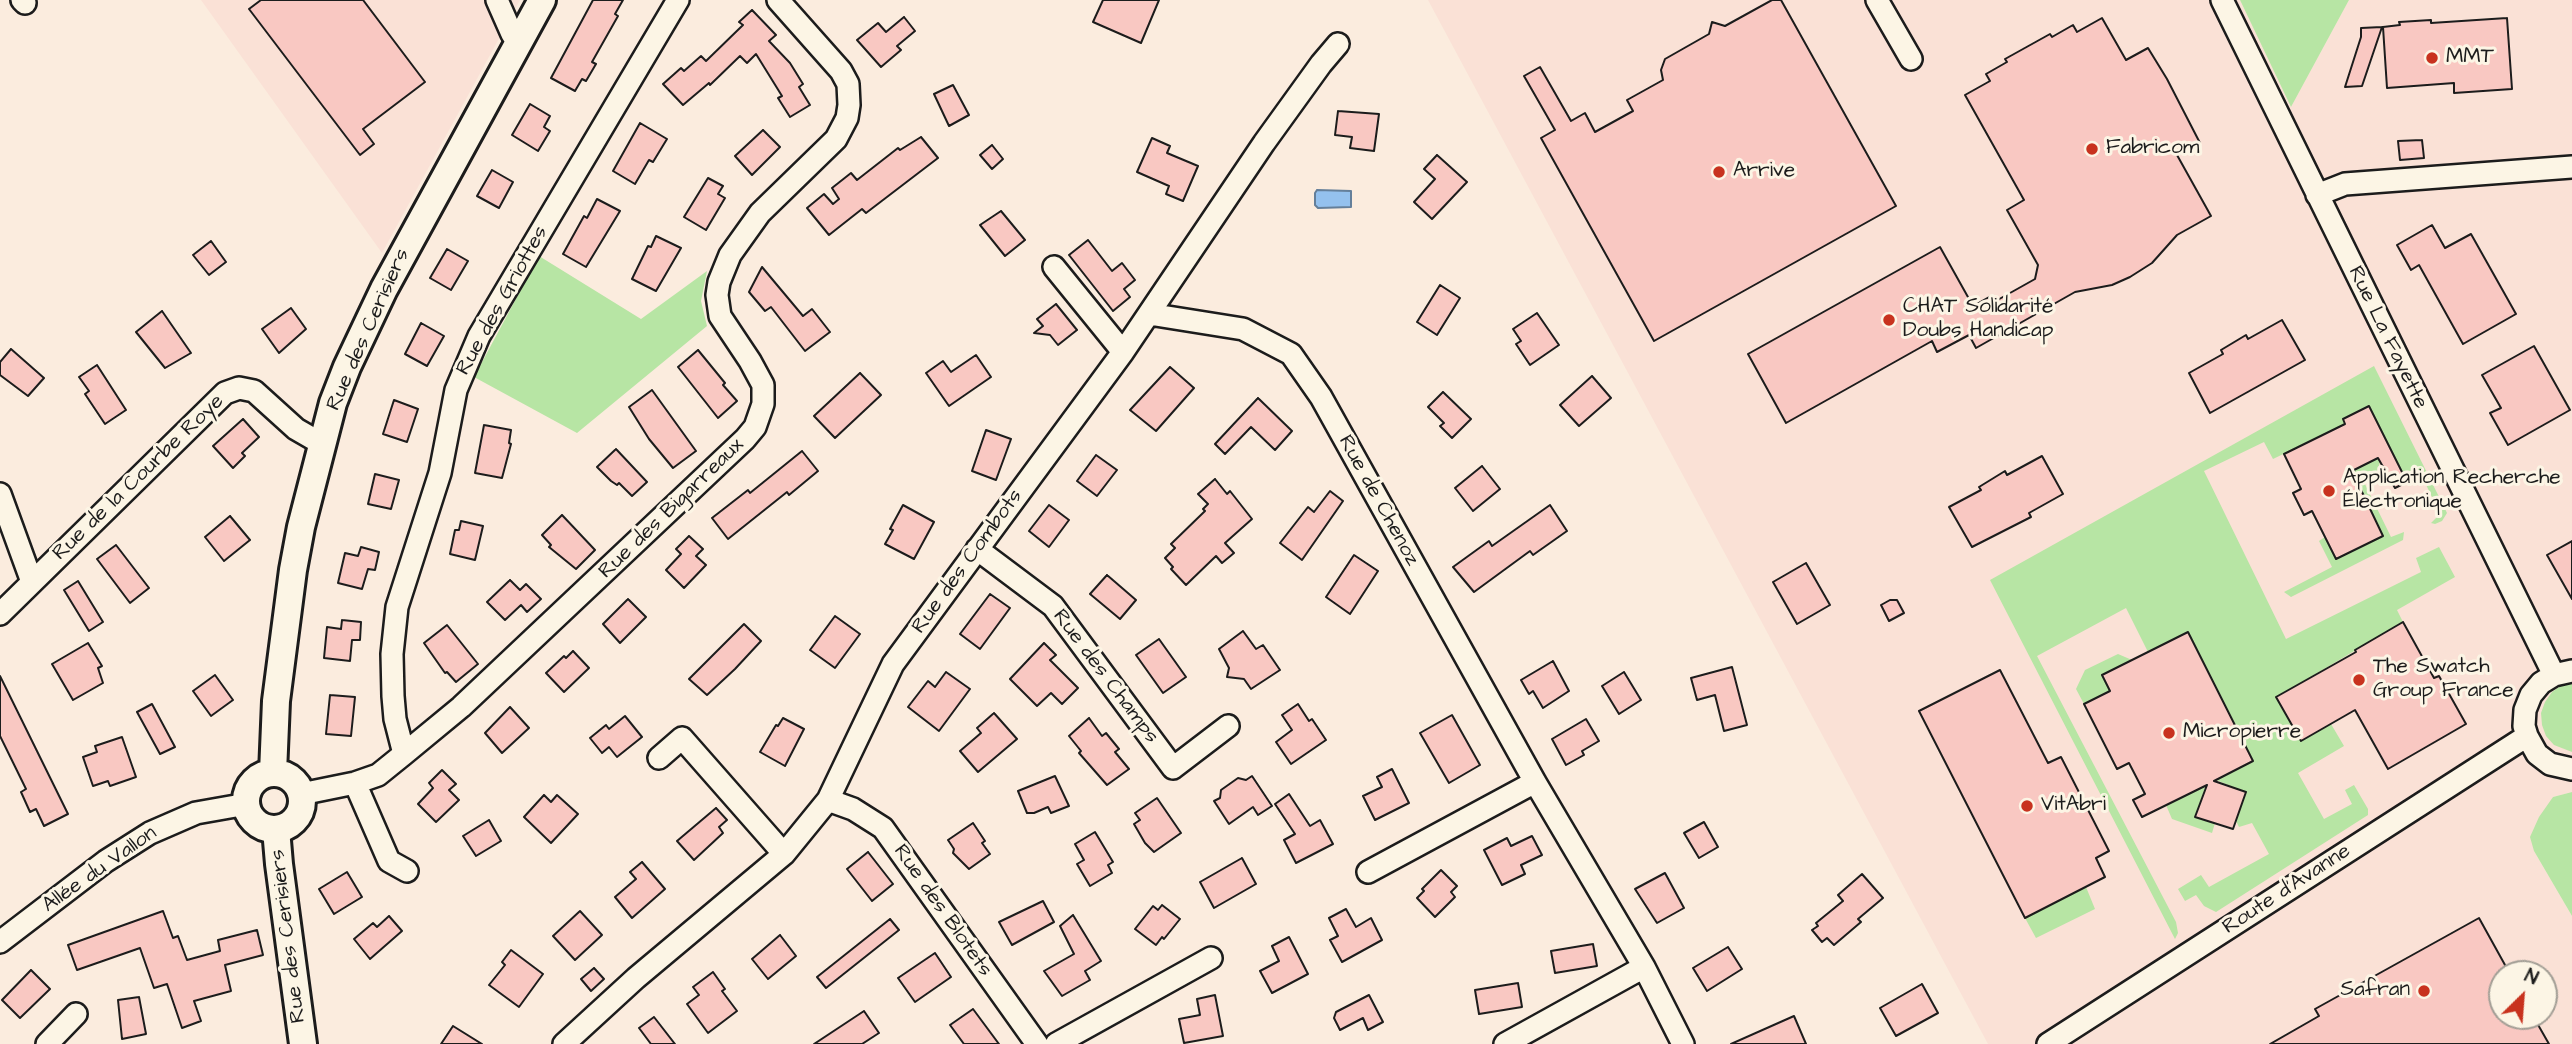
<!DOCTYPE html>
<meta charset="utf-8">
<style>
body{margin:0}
#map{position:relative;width:2572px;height:1044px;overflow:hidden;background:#fbecde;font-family:"Architects Daughter",sans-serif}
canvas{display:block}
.north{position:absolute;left:2488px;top:960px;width:70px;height:70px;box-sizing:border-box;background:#fcf5e5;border:2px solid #a29e95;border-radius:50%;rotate:25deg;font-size:19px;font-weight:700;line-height:28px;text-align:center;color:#1c1c1c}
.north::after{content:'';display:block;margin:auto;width:24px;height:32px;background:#c8321e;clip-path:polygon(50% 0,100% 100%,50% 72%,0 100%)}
</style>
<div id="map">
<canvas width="2572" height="1044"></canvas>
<div class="north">N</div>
</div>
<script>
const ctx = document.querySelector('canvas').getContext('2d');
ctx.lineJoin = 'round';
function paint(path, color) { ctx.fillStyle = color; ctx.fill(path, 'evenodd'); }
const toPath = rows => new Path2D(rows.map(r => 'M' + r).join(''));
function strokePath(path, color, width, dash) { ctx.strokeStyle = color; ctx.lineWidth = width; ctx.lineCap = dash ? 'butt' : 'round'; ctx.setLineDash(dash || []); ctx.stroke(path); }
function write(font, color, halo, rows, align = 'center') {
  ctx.font = font + ' "Architects Daughter",sans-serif'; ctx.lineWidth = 6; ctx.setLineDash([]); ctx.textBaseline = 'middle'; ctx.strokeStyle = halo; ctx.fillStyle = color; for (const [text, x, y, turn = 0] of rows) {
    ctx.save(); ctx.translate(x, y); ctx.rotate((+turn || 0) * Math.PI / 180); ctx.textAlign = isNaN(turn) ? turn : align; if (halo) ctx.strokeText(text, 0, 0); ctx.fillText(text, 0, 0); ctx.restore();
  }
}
paint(toPath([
 [201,0,520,0,382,253],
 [1428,0,2240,0,2291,107,2349,0,2572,0,2572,792,2553,797,2534,851,2572,916,2572,1044,1988,1044],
 [2502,974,2544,974,2544,1016,2502,1016]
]), '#fae1d6');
paint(toPath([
 [2240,0,2349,0,2291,107],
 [539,256,641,319,707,271,701,301,707,326,577,433,474,377],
 [2374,366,2447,513,2442,521,2435,524,2431,523,2440,514,2419,470,2404,476,2394,456,2343,419,2349,432,2331,431,2273,459,2264,442,2204,471,2286,639,2421,572,2416,558,2439,547,2455,577,2397,610,2403,622,2277,697,2301,740,2331,724,2344,746,2298,773,2324,819,2352,804,2345,790,2354,785,2368,809,2368,815,2216,912,2204,906,2196,895,2185,901,2178,889,2201,875,2209,887,2269,854,2252,823,2239,827,2236,821,2245,792,2216,780,2253,761,2188,632,2148,652,2126,608,2037,656,2176,922,2178,933,2175,939,1990,580],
 [2378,458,2380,462,2377,472,2363,480,2391,537,2404,532,2403,540,2291,597,2284,592,2332,567,2319,541,2325,537,2337,559,2383,536,2352,471],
 [2118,654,2132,660,2102,675,2110,691,2084,704,2076,689,2085,670],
 [2572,683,2572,752,2554,745,2546,736,2542,725,2541,713,2545,702,2552,692,2562,685],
 [2204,786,2205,788,2195,817,2215,823,2212,833,2172,819,2166,805],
 [2572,792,2572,916,2534,851,2530,837,2539,817,2553,797],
 [2086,887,2095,909,2036,938,2025,918]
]), '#b7e5a4');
const water = toPath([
 [1317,190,1351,191,1351,207,1318,208,1315,205,1315,193,1317,190]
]);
paint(water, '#94c1ee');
strokePath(water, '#647f9a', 2);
const building = toPath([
 [261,0,363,0,425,82,363,129,374,144,360,155,249,9,261,0],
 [593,0,623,0,615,14,618,16,592,62,596,64,586,81,582,79,575,91,551,78,593,0],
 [1103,0,1159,0,1141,43,1093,22,1103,0],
 [1772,0,1781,0,1896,206,1654,341,1541,138,1555,130,1524,76,1540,67,1571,121,1585,113,1595,132,1633,111,1627,100,1663,80,1661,70,1665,59,1709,34,1712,22,1725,26,1772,0],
 [752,10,776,35,769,41,790,63,803,84,799,87,810,105,790,117,778,98,782,96,756,54,747,63,740,56,710,85,709,83,683,105,663,84,681,68,684,71,701,56,706,61,743,25,739,22,752,10],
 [904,17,915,31,897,46,901,50,881,67,857,40,878,23,886,32,904,17],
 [2102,18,2126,60,2148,48,2167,79,2200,143,2177,155,2211,216,2177,235,2152,263,2130,277,2112,285,2075,292,1976,348,1969,335,1937,352,1932,341,1786,423,1748,354,1940,247,1973,306,1991,296,1994,302,2035,279,2038,265,2007,210,2024,200,1965,95,1990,81,1986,74,2007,62,2005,59,2050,34,2052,37,2073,25,2077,32,2102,18],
 [2507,18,2512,89,2454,93,2454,83,2387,88,2383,27,2400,25,2399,22,2431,20,2431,23,2507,18],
 [2382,27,2362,86,2345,87,2361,37,2361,28,2382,27],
 [953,85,969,115,949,126,934,94,953,85],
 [530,104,550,116,544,127,550,131,538,151,512,135,530,104],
 [1338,111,1379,114,1374,151,1350,148,1352,137,1335,135,1338,111],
 [640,123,667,139,653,162,649,160,635,184,613,171,640,123],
 [763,130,780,147,752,175,735,156,763,130],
 [921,137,938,158,866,213,862,209,829,235,807,208,824,194,833,204,839,199,832,188,851,173,857,180,898,148,900,150,921,137],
 [1152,138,1170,146,1167,153,1198,166,1183,201,1166,194,1169,186,1137,172,1152,138],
 [2422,140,2424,158,2400,160,2398,141,2422,140],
 [992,145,1003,159,992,169,980,155,992,145],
 [1437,155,1467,182,1432,219,1414,202,1435,179,1424,169,1437,155],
 [492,170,513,182,499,208,477,196,492,170],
 [708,178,723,186,718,194,725,198,706,230,684,217,708,178],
 [597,199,620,211,586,267,563,254,584,216,587,218,597,199],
 [1001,211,1025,240,1005,256,980,225,1001,211],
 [2432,225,2445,248,2471,234,2516,314,2463,344,2419,265,2411,270,2397,245,2432,225],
 [656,236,681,248,656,291,632,279,648,246,651,247,656,236],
 [1088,240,1112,271,1122,263,1135,280,1124,289,1130,297,1113,311,1069,255,1088,240],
 [211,241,226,262,209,275,193,255,211,241],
 [447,249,468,261,451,290,430,278,447,249],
 [762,267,803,316,812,309,830,332,805,351,771,307,765,311,749,292,762,267],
 [1440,285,1460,298,1437,335,1417,322,1440,285],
 [1056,304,1077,330,1058,345,1050,335,1034,333,1043,326,1037,319,1056,304],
 [291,308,306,329,279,353,262,329,291,308],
 [162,311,191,353,165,368,136,332,162,311],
 [1537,313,1559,345,1530,365,1516,344,1521,341,1513,329,1537,313],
 [2282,320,2305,360,2210,413,2189,373,2223,354,2221,350,2246,335,2248,339,2282,320],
 [421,323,444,336,427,366,405,354,421,323],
 [2534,346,2570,410,2508,445,2490,413,2501,408,2482,375,2534,346],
 [11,349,44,378,28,396,0,375,0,362,11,349],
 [698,350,725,383,723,385,737,401,718,418,678,367,698,350],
 [976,355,991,377,949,406,926,373,943,361,951,372,976,355],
 [97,365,126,410,105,424,85,394,89,391,79,377,97,365],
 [1170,367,1194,388,1156,431,1130,410,1170,367],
 [860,373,881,395,835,438,814,416,860,373],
 [1592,376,1611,398,1579,426,1560,405,1592,376],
 [652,390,696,451,673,468,649,439,629,407,652,390],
 [1443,392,1471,419,1452,438,1440,426,1444,423,1428,407,1443,392],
 [1258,398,1292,431,1275,450,1251,427,1225,454,1215,444,1258,398],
 [394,400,418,409,407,442,383,434,394,400],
 [2369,406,2407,482,2395,488,2378,458,2352,471,2383,536,2336,559,2312,511,2304,515,2293,493,2301,489,2284,454,2345,424,2343,419,2369,406],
 [243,419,259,437,242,453,245,456,233,468,213,446,243,419],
 [484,425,511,430,509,443,511,444,502,478,475,473,484,425],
 [986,430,1011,439,996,480,972,471,986,430],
 [616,449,647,482,632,496,619,483,617,485,611,481,597,467,616,449],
 [802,451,818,471,789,495,787,492,728,539,712,518,748,490,750,493,802,451],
 [1096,455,1117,470,1097,496,1077,481,1096,455],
 [2042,456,2063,494,2029,513,2031,517,1972,547,1949,507,1981,490,1979,487,2005,471,2007,475,2042,456],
 [1482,466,1500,489,1473,511,1455,488,1482,466],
 [375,474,399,480,391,509,368,504,375,474],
 [1215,479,1227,494,1230,491,1252,519,1225,543,1234,553,1222,563,1216,556,1186,585,1171,569,1173,567,1165,558,1175,548,1171,544,1205,511,1203,509,1208,504,1198,494,1215,479],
 [1330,491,1343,501,1302,560,1280,543,1308,507,1314,512,1330,491],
 [903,505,934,522,914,559,885,544,893,530,890,529,903,505],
 [1049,505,1069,520,1049,547,1029,531,1049,505],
 [1550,505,1567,531,1533,555,1530,551,1474,592,1453,567,1489,541,1492,546,1550,505],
 [562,515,595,550,576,569,549,547,551,545,542,535,562,515],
 [230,516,250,540,224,561,205,537,230,516],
 [461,521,483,526,475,560,450,554,455,530,459,530,461,521],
 [689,536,703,549,696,556,706,565,684,588,666,570,681,554,676,549,689,536],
 [2572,541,2572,599,2547,555,2572,541],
 [116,545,149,588,130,603,97,559,116,545],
 [361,547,379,552,375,570,368,569,362,589,338,583,345,553,358,556,361,547],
 [1354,555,1378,571,1350,614,1326,597,1354,555],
 [1806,563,1830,605,1797,624,1773,582,1806,563],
 [1107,575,1136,600,1120,619,1090,594,1107,575],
 [510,580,520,590,526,584,541,599,527,612,521,605,505,620,487,602,510,580],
 [78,581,103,622,89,631,64,590,78,581],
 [990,594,1010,608,980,649,960,634,990,594],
 [628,599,646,617,620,643,603,624,628,599],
 [1890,600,1897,600,1904,613,1889,621,1881,605,1890,600],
 [835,616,860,634,835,668,810,650,835,616],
 [342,620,361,622,360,640,352,640,350,661,324,658,327,627,341,629,342,620],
 [2403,622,2434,678,2439,676,2466,724,2388,769,2355,710,2301,741,2276,697,2356,652,2355,650,2403,622],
 [744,624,761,641,735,669,707,695,689,679,744,624],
 [447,625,478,664,456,682,447,672,445,673,424,643,447,625],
 [1243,631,1256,649,1263,645,1280,670,1251,689,1244,679,1227,677,1229,668,1219,649,1243,631],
 [2188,632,2253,761,2214,781,2246,792,2233,829,2195,817,2207,785,2142,817,2133,800,2145,794,2129,763,2117,769,2084,704,2110,691,2102,675,2188,632],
 [1159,639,1186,677,1163,693,1136,655,1159,639],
 [88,643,102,666,98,668,103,683,73,700,52,664,88,643],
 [1044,643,1056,655,1050,660,1078,688,1062,704,1051,693,1037,706,1010,679,1044,643],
 [573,651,589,668,564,692,546,673,564,656,566,658,573,651],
 [1553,661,1569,691,1543,708,1533,691,1529,694,1521,680,1553,661],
 [1732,667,1747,725,1724,731,1715,695,1697,700,1691,678,1732,667],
 [2000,670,2048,763,2061,757,2109,851,2096,858,2105,877,2025,918,1919,711,2000,670],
 [946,672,970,689,939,731,908,707,928,681,935,687,946,672],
 [1624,672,1641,700,1619,714,1602,686,1624,672],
 [215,675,233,700,211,716,193,691,215,675],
 [0,676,68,814,44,826,36,809,30,812,21,792,26,789,0,736,0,676],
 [330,695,355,697,351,736,326,734,330,695],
 [152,704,175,747,160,754,137,712,152,704],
 [1298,704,1309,721,1312,719,1326,740,1291,764,1276,742,1292,730,1282,715,1298,704],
 [510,707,529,728,502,753,485,733,510,707],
 [994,713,1017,739,978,772,960,751,981,733,977,728,994,713],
 [1452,715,1480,765,1449,783,1420,733,1452,715],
 [625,716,642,737,617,757,609,747,602,753,590,738,606,725,609,729,625,716],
 [783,718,804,729,785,766,760,752,776,725,778,726,783,718],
 [1089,718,1102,736,1106,733,1119,749,1115,752,1129,769,1107,785,1079,753,1081,751,1069,736,1089,718],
 [1586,719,1599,741,1582,751,1584,755,1566,765,1552,739,1586,719],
 [122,737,136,777,110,786,108,781,93,786,83,757,97,752,95,746,122,737],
 [1392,769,1409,803,1375,820,1363,796,1382,787,1377,777,1392,769],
 [442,770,456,784,449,790,459,800,436,822,418,804,433,788,429,783,442,770],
 [1055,776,1069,806,1051,813,1048,807,1034,813,1027,813,1018,791,1055,776],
 [1252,776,1272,806,1258,815,1253,807,1229,824,1214,801,1220,798,1221,790,1238,778,1246,780,1252,776],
 [1289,794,1310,826,1320,820,1333,844,1296,863,1284,840,1295,834,1275,804,1289,794],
 [544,795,551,802,557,795,578,814,551,843,524,817,544,795],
 [1157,798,1181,833,1154,852,1145,843,1134,824,1140,820,1135,813,1157,798],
 [716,808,727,820,719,827,723,833,694,860,677,841,716,808],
 [489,820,501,841,476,856,463,836,489,820],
 [1704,822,1718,847,1699,858,1684,833,1704,822],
 [973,823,985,841,982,843,990,854,969,869,953,853,954,849,948,840,973,823],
 [1095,832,1113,862,1108,865,1112,873,1090,886,1077,864,1084,860,1075,844,1095,832],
 [1532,836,1542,855,1521,865,1525,874,1502,885,1484,850,1507,838,1511,846,1532,836],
 [868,852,893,884,872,901,847,869,868,852],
 [1242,858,1256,884,1214,908,1200,882,1242,858],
 [642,862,665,889,632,918,615,897,636,879,630,872,642,862],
 [1441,870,1457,886,1451,892,1455,897,1435,917,1417,898,1424,891,1422,889,1441,870],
 [347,872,362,897,334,914,319,889,347,872],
 [1665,873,1684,908,1657,923,1635,889,1665,873],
 [1862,874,1883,898,1858,919,1861,922,1834,945,1827,938,1822,942,1812,930,1818,926,1816,923,1843,901,1838,895,1862,874],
 [1043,901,1054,922,1012,945,999,922,1043,901],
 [1162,905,1180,919,1164,939,1162,937,1156,945,1135,929,1153,906,1158,910,1162,905],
 [1346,909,1356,927,1371,918,1382,940,1342,962,1330,940,1338,936,1329,918,1346,909],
 [163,911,173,938,178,936,187,960,220,951,218,940,257,930,263,955,225,965,231,991,194,1001,201,1021,182,1028,167,984,154,988,140,948,77,970,68,945,163,911],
 [580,911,602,935,575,960,553,936,580,911],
 [1073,915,1101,961,1085,971,1090,980,1062,996,1044,971,1074,954,1060,926,1073,915],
 [389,916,402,931,370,959,354,939,373,923,377,927,389,916],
 [2479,918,2510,974,2502,974,2502,1016,2533,1016,2549,1044,2270,1044,2319,1016,2315,1009,2479,918],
 [890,919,899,930,826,988,817,977,890,919],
 [780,935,796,956,768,979,752,959,780,935],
 [1289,937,1308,974,1272,993,1260,971,1279,961,1272,946,1289,937],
 [1593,944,1597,966,1555,973,1551,951,1593,944],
 [1728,947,1742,969,1707,991,1693,968,1728,947],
 [511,950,543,974,519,1007,489,985,505,965,502,962,511,950],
 [935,953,951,977,915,1002,898,978,935,953],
 [594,968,604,979,591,991,581,979,594,968],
 [31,970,50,989,20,1018,2,1000,31,970],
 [713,972,725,989,722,991,737,1011,708,1033,687,1004,699,995,693,987,713,972],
 [1518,983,1522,1007,1479,1014,1475,990,1518,983],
 [1922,984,1938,1013,1896,1036,1880,1008,1922,984],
 [1215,995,1223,1036,1184,1043,1179,1019,1200,1015,1197,999,1215,995],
 [1369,995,1383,1022,1368,1030,1363,1018,1340,1030,1334,1018,1336,1012,1369,995],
 [139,997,146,1034,122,1039,118,1000,139,997],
 [973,1009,999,1044,964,1044,950,1025,973,1009],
 [864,1011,879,1033,862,1044,814,1044,864,1011],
 [1794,1016,1806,1044,1731,1044,1794,1016],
 [654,1017,675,1044,651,1044,639,1028,654,1017],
 [453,1026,482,1044,441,1044,453,1026]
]);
paint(building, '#f9c8c2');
strokePath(building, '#1c1c1c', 2);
const minor = toPath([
 [22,0,25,3],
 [497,0,512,34,520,40],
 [1877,0,1911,59],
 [2222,0,2554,675],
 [2317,195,2345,184,2572,167],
 [1054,267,1123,352],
 [1149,314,1243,329,1291,354,1321,397,1535,782,1644,967,1683,1044],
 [0,494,32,582],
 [977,549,1053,606,1173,768,1228,726],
 [0,614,225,393,239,388,254,391,296,429,322,444],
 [2572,671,2554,675,2541,683,2531,695,2525,710,2524,726,2527,736,2537,754,2550,764,2572,769],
 [404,754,395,719,393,696,392,654,397,607,440,473,456,390,479,336,678,0],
 [659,758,682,738,784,854],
 [355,783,389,861,407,871],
 [301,794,355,783,378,775,404,754,461,707,745,439,755,427,763,404,763,385,750,361,720,316,717,295,719,282,730,255,760,213,836,139,847,118,849,105,848,84,841,71,778,0],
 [828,800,853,809,883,828,1037,1044],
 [1368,872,1535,782],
 [0,942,106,861,150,833,196,813,247,804],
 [47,1044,76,1014],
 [564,1044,636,978,784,854,828,800,893,664,1123,352,1264,143,1321,64,1338,44],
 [1056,1044,1211,958],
 [1505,1044,1644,967],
 [2048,1044,2527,736]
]);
const tertiary = toPath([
 [273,773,276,701,293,570,301,527,333,403,347,367,384,289,542,0],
 '246 801a28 28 0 1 1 56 0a28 28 0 1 1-56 0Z',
 [276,829,279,864,303,1044]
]);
strokePath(minor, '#1c1c1c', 26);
strokePath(tertiary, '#1c1c1c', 32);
strokePath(minor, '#fcf5e5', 21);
strokePath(tertiary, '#fcf5e5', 26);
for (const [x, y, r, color] of [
 [2432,58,7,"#c8321e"],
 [2092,149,7,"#c8321e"],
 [1719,172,7,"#c8321e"],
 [1889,320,7,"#c8321e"],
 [2329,491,7,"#c8321e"],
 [2359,680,7,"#c8321e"],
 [2169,733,7,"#c8321e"],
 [2027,806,7,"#c8321e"],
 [2424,991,7,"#c8321e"]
]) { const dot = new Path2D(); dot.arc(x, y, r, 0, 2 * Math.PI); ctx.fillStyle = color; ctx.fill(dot); strokePath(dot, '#fcf5e5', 2.5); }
write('21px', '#1c1c1c', '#fcf5e5', [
 ["MMT",2446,58],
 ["Fabricom",2106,149],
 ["Arrive",1733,172],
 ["CHAT Solidarité",1903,308],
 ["Doubs Handicap",1903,332],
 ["Application Recherche",2343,479],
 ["Électronique",2343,503],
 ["The Swatch",2373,668],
 ["Group France",2373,692],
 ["Micropierre",2183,733],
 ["VitAbri",2041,806],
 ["Safran",2410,991,"right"]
], 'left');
write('21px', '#1c1c1c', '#fcf5e5', [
 ["Rue des Griottes",503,301,-61],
 ["Rue des Cerisiers",369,330,-66],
 ["Rue La Fayette",2387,338,64],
 ["Rue de la Courbe Roye",139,478,-44],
 ["Rue de Chenoz",1378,501,61],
 ["Rue des Bigarreaux",672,509,-44],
 ["Rue des Combots",968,562,-54],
 ["Rue des Champs",1105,677,53],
 ["Allée du Vallon",100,870,-35],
 ["Route d'Avanne",2287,890,-33],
 ["Rue des Blotets",942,911,55],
 ["Rue des Cerisiers",289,936,-97]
]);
</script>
